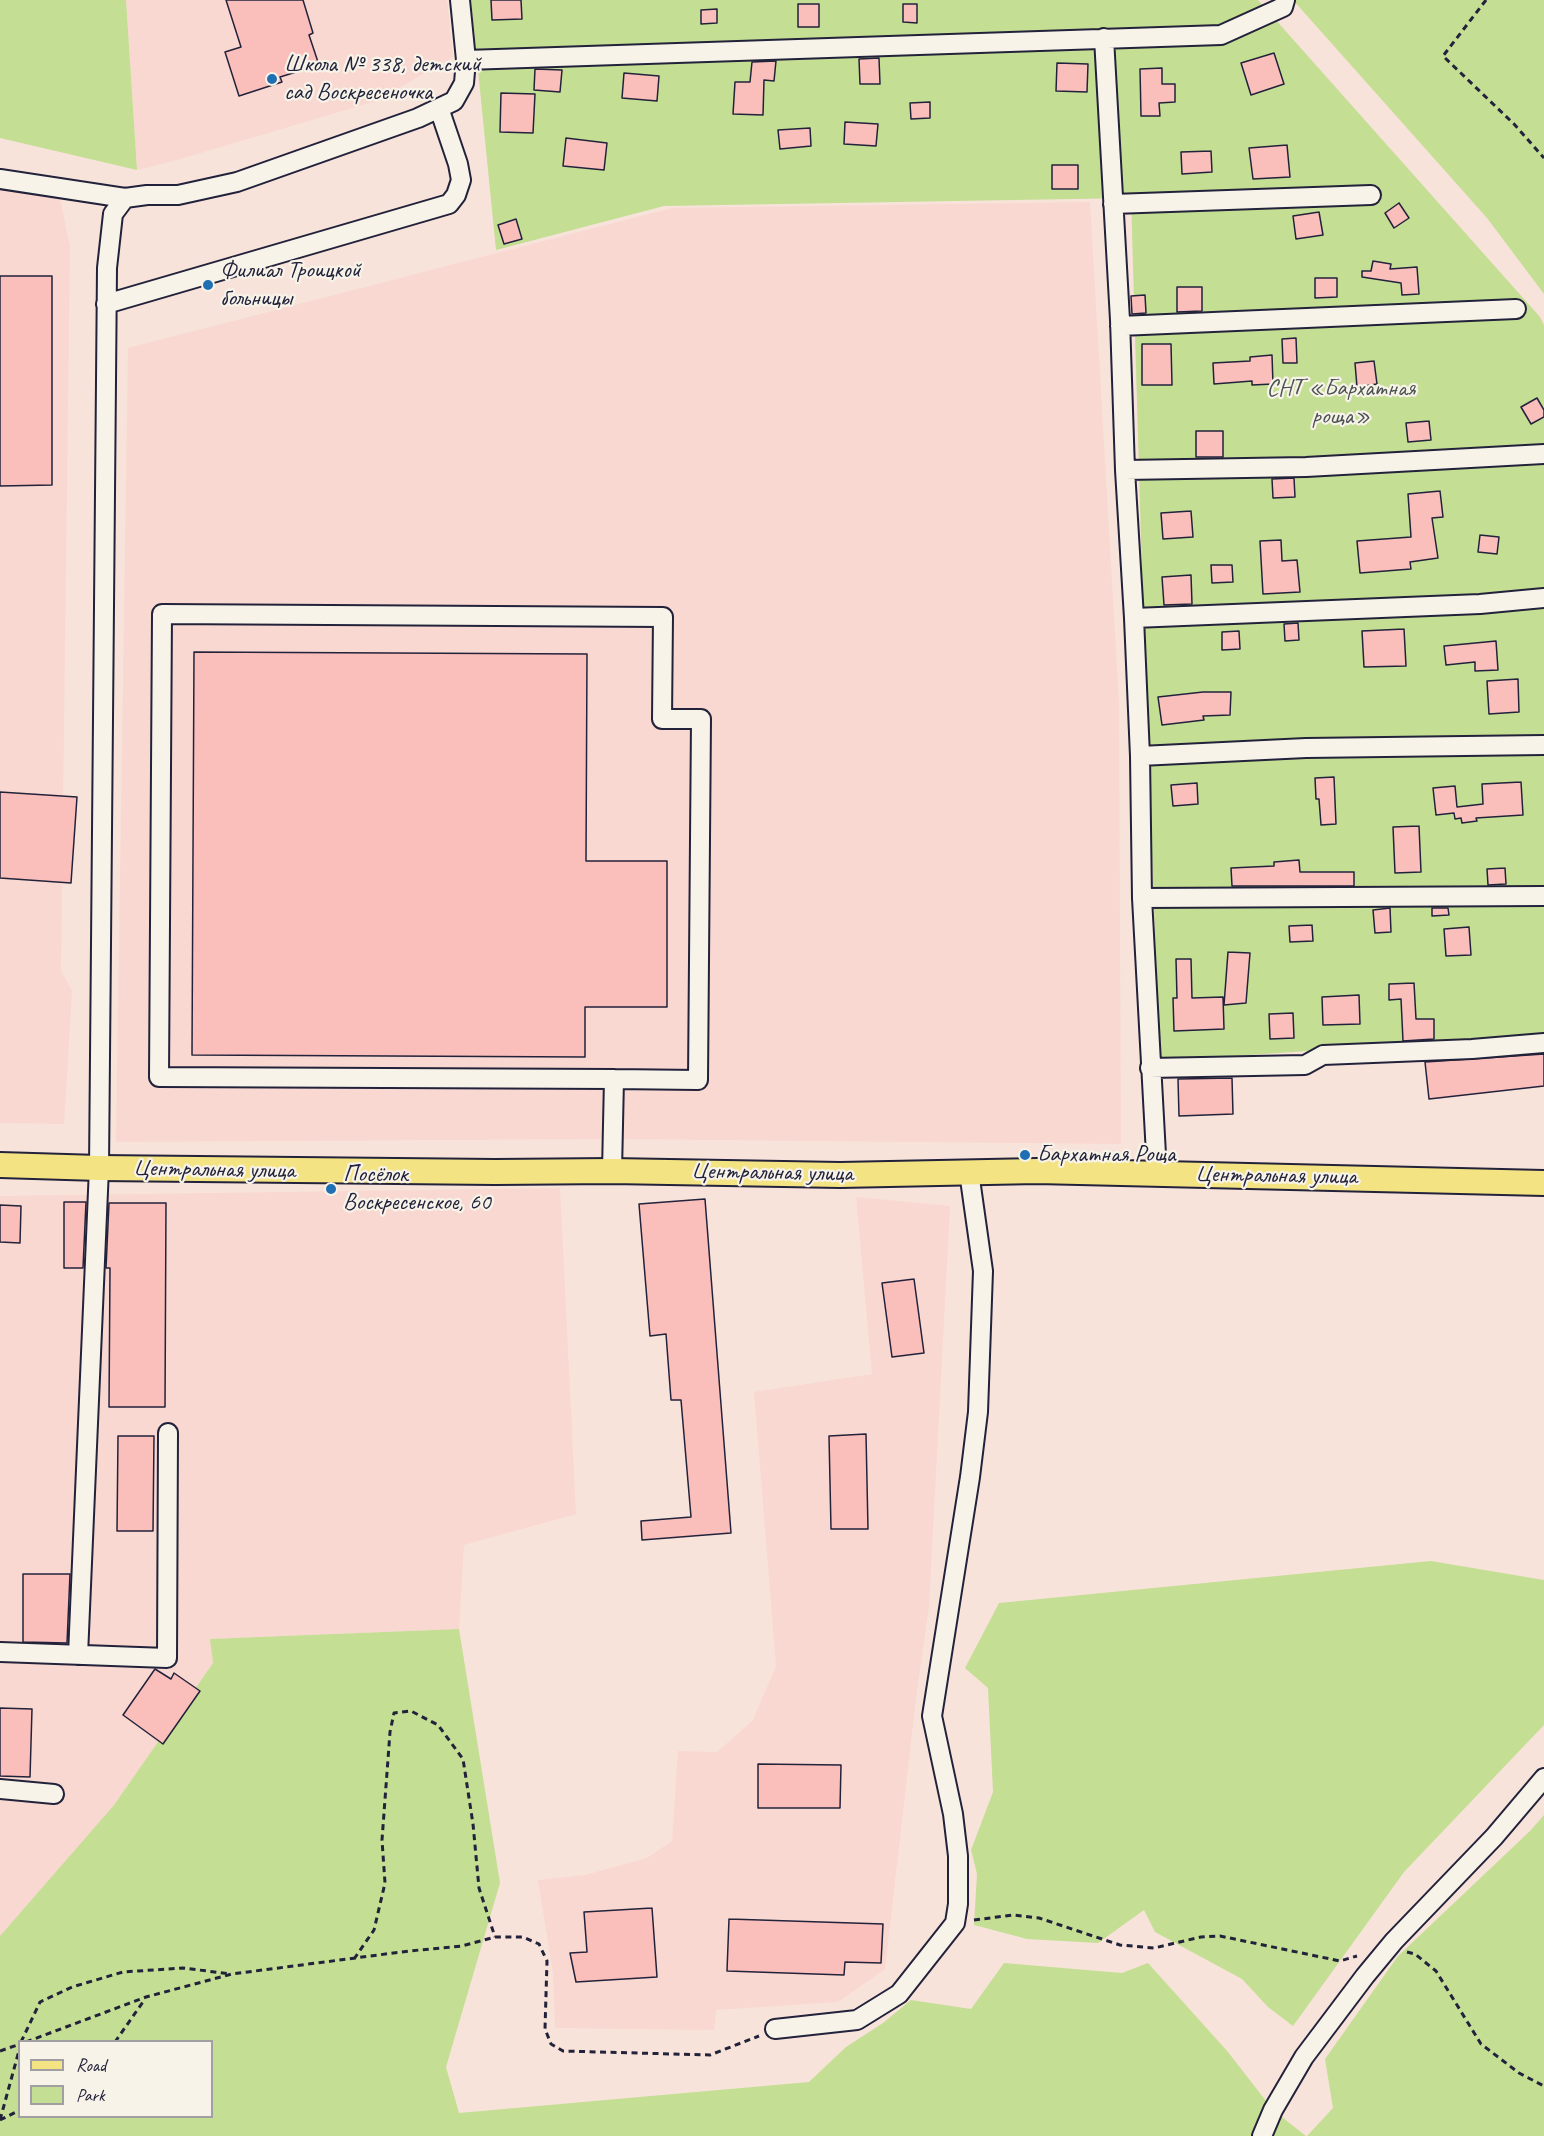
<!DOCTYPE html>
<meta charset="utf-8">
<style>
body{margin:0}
#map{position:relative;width:1544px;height:2136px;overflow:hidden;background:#f8e3da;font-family:Caveat,sans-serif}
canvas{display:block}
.legend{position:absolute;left:18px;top:2040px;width:195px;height:78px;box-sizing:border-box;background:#f7f3e8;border:2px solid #a29fa3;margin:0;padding:8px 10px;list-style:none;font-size:18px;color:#22223b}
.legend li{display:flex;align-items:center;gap:12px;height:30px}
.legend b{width:30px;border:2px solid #a29fa3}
</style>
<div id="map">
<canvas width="1544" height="2136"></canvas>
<ul class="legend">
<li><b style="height:8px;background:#f4e382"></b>Road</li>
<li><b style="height:16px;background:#c4de94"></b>Park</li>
</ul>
</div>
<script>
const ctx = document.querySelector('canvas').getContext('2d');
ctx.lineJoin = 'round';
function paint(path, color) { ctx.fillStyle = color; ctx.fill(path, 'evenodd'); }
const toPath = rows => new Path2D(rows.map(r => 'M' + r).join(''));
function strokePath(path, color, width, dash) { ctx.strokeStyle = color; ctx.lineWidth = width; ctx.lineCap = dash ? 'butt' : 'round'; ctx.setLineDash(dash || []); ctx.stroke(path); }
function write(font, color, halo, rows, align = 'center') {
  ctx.font = font + ' Caveat,sans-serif'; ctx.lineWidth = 4.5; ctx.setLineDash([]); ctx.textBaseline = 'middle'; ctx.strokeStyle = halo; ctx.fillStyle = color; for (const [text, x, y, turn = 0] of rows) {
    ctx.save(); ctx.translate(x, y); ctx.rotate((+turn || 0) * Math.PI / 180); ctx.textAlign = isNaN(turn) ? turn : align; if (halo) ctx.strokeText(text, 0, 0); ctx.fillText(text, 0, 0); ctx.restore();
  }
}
paint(toPath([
 [126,0,447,0,453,57,376,101,177,160,137,170],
 [0,184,59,194,70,247,61,970,72,991,64,1124,0,1123],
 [1090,202,1119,703,1121,1144,613,1139,116,1142,128,348,672,208],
 [560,1188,576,1514,464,1545,459,1629,211,1639,213,1663,114,1805,0,1936,0,1196],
 [856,1197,950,1206,929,1606,916,1699,885,1969,838,2002,716,2010,714,2030,555,2028,553,1974,538,1880,585,1875,647,1858,672,1841,678,1751,717,1752,753,1720,776,1666,754,1392,872,1374]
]), '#f9d8d1');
paint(toPath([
 [0,0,126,0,137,170,0,138],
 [471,0,1258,0,1540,317,1544,325,1544,1035,1160,1061,1145,677,1131,198,664,206,496,250],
 [1293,0,1544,0,1544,294,1487,218],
 [1431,1561,1544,1580,1544,1725,1404,1872,1293,2026,1268,2007,1242,1979,1155,1932,1144,1910,1098,1943,1027,1939,974,1925,977,1874,971,1850,993,1792,988,1688,965,1668,999,1603],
 [459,1629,500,1883,446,2067,459,2113,809,2082,846,2047,883,2023,911,2000,971,2009,1004,1963,1122,1973,1148,1963,1228,2052,1273,2110,1306,2136,0,2136,0,1936,114,1805,213,1663,210,1639],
 [20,2042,212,2042,212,2116,20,2116],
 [1544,1815,1544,2136,1307,2136,1333,2108,1325,2059,1398,1956,1530,1831]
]), '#c4de94');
const building = toPath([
 [226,0,303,0,313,33,309,35,319,65,280,77,282,82,239,96,225,52,241,47,226,0],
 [491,0,521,0,522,19,492,20,491,0],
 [798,4,819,4,819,27,798,27,798,4],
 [903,4,917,4,917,23,903,22,903,4],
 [717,9,717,23,701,24,701,10,717,9],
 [1274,53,1284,84,1251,95,1241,63,1274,53],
 [879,58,880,84,860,84,859,59,879,58],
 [776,61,774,81,764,80,763,115,733,114,735,82,750,82,752,62,776,61],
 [1057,63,1088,64,1087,92,1056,91,1057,63],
 [1162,68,1162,84,1175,84,1175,102,1159,103,1160,116,1141,116,1140,69,1162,68],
 [535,69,562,70,560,92,534,90,535,69],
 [624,73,659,76,657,101,622,98,624,73],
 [501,93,535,94,533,133,500,132,501,93],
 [930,102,930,118,911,119,910,103,930,102],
 [845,122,878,124,876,146,844,144,845,122],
 [810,128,811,146,780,149,778,130,810,128],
 [566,138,607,143,604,170,563,166,566,138],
 [1287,145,1290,177,1253,179,1249,148,1287,145],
 [1211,151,1212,172,1182,174,1181,152,1211,151],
 [1052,165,1078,165,1078,189,1052,189,1052,165],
 [1399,203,1409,218,1394,228,1385,213,1399,203],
 [1319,212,1323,235,1296,239,1293,216,1319,212],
 [516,219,522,239,504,244,498,225,516,219],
 [1373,261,1391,264,1390,269,1417,267,1419,294,1402,295,1401,283,1362,277,1362,271,1371,271,1373,261],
 [0,276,52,276,52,485,0,486,0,276],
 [1315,278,1337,278,1337,297,1315,298,1315,278],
 [1177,287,1202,287,1202,311,1177,312,1177,287],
 [1145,295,1146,313,1132,314,1131,296,1145,295],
 [1296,338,1297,363,1283,363,1282,339,1296,338],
 [1142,344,1171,344,1172,385,1142,385,1142,344],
 [1272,355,1273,384,1252,385,1252,381,1214,384,1213,363,1250,361,1250,357,1272,355],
 [1374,361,1377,384,1357,387,1355,363,1374,361],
 [1537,398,1544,410,1544,417,1531,424,1521,407,1537,398],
 [1429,421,1431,440,1408,442,1406,423,1429,421],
 [1196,431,1223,431,1223,457,1196,457,1196,431],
 [1294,478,1295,497,1273,498,1272,479,1294,478],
 [1440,491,1443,517,1432,518,1438,558,1410,562,1411,569,1360,573,1357,541,1411,537,1408,494,1440,491],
 [1191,511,1193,537,1163,539,1161,513,1191,511],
 [1480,535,1499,537,1497,554,1478,552,1480,535],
 [1281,540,1282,561,1297,560,1300,592,1263,594,1260,541,1281,540],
 [1211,565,1232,565,1233,582,1212,583,1211,565],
 [1191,575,1192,604,1164,605,1162,577,1191,575],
 [1298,623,1299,640,1285,641,1284,624,1298,623],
 [1404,629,1406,666,1364,667,1362,631,1404,629],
 [1239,631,1240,649,1222,650,1222,632,1239,631],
 [1496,641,1498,670,1475,671,1475,662,1446,665,1444,646,1496,641],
 [194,652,587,654,586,861,667,861,667,1007,585,1007,585,1057,192,1055,194,652],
 [1518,679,1519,712,1489,714,1487,681,1518,679],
 [1203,692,1231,692,1230,715,1203,716,1204,720,1162,725,1158,697,1203,692],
 [1334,777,1336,824,1321,825,1319,799,1316,799,1315,778,1334,777],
 [1521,782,1523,815,1476,818,1477,821,1462,823,1461,818,1455,819,1454,813,1436,815,1433,788,1455,786,1457,807,1483,804,1482,784,1521,782],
 [1197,783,1198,804,1173,806,1171,785,1197,783],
 [0,792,77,797,71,883,0,878,0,792],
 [1419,826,1421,872,1395,873,1393,827,1419,826],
 [1299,860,1300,872,1354,872,1354,886,1232,886,1231,868,1274,866,1274,862,1299,860],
 [1505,868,1506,884,1488,885,1487,869,1505,868],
 [1390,908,1391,932,1375,933,1373,910,1390,908],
 [1432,908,1448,908,1449,915,1432,916,1432,908],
 [1312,925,1313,941,1290,942,1289,926,1312,925],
 [1469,927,1471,955,1446,956,1444,929,1469,927],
 [1228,952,1250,953,1246,1003,1224,1005,1228,952],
 [1176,959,1191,959,1192,998,1223,997,1224,1029,1174,1031,1173,998,1177,998,1176,959],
 [1414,983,1416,1019,1434,1019,1434,1039,1403,1041,1401,999,1389,1000,1389,984,1414,983],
 [1359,995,1360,1024,1323,1025,1322,997,1359,995],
 [1293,1013,1294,1038,1270,1039,1269,1014,1293,1013],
 [1544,1054,1544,1086,1429,1099,1425,1062,1544,1054],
 [1232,1078,1233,1114,1179,1116,1178,1079,1232,1078],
 [705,1199,731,1533,642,1540,641,1521,691,1517,681,1400,671,1400,666,1334,650,1336,639,1204,705,1199],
 [64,1202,86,1202,83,1268,64,1268,64,1202],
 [109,1203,166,1203,165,1407,109,1407,110,1268,106,1268,109,1203],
 [0,1205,21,1206,20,1243,0,1242,0,1205],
 [914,1279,924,1353,892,1357,882,1283,914,1279],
 [866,1434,868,1529,831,1529,829,1436,866,1434],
 [118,1436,154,1436,153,1531,117,1531,118,1436],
 [23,1574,70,1574,67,1643,23,1642,23,1574],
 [155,1669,171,1679,174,1673,200,1691,163,1744,123,1715,155,1669],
 [0,1708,32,1709,30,1777,0,1776,0,1708],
 [758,1764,841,1765,840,1808,758,1808,758,1764],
 [652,1908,657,1977,576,1982,570,1953,587,1952,584,1912,652,1908],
 [729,1919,883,1924,881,1963,845,1962,844,1975,727,1971,729,1919]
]);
paint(building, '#fabebb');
strokePath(building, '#22223b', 1.5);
const minor = toPath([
 [1104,38,1120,320,1125,470,1134,618,1140,756,1142,898,1157,1173],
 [466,60,1221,35,1283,7,1285,0],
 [0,179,125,198],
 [1113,204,1371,195],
 [106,304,449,204,456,195,461,180,458,164,439,108],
 [1120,326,1516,309],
 [1125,470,1306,467,1544,454],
 [1134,618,1480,604,1544,598],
 [1140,756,1306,748,1544,745],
 [1142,898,1544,896],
 [1150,1068,1305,1065,1323,1055,1472,1049,1544,1043],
 [612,1171,614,1079,159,1077,162,614,663,617,662,719,701,719,698,1080,614,1079],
 [0,1652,167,1658,168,1433],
 [78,1655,99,1168,107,268,113,214,125,198,147,195,178,195,237,182,418,118,454,101,464,83,466,60,460,0],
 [0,1789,54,1794],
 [775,2029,857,2020,899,1994,955,1923,958,1904,958,1856,953,1814,932,1716,970,1477,978,1412,983,1271,969,1172],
 [1262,2136,1273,2110,1304,2057,1365,1976,1394,1941,1494,1837,1544,1778]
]);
const major = toPath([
 [0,1165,99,1168,495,1172,612,1171,840,1175,1037,1171,1544,1183]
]);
strokePath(minor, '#22223b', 22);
strokePath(major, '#22223b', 28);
strokePath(toPath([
 [1486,0,1443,56,1514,124,1544,158],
 [974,1920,1013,1915,1039,1918,1120,1945,1154,1948,1201,1937,1220,1936,1340,1961,1357,1956],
 [1407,1952,1415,1954,1436,1971,1481,2044,1519,2073,1544,2086],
 [354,1959,374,1930,385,1883,382,1840,390,1732,394,1713,411,1711,438,1725,463,1759,473,1824,479,1888,495,1937],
 [21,2042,40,2002,72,1987,123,1972,183,1968,231,1974],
 [26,2042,146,1997,232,1974,409,1951,462,1946,495,1937,523,1937,539,1944,547,1961,545,2029,551,2044,563,2051,710,2055,759,2036],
 [115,2042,145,1999],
 [0,2051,20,2044],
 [0,2120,20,2047],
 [0,2120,20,2110]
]), '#22223b', 3, [6, 4.5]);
strokePath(minor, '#f7f3e8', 18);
strokePath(major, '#f4e382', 24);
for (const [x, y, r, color] of [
 [272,79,6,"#1f6fb2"],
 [208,285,6,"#1f6fb2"],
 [1025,1155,6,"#1f6fb2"],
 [331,1189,6,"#1f6fb2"]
]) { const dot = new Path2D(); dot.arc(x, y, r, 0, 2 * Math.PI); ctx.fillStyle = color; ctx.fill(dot); strokePath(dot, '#f7f3e8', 2); }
write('24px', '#22223b', '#f7f3e8', [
 ["Школа № 338, детский",284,65],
 ["сад Воскресеночка",284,93],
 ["Филиал Троицкой",220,271],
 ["больницы",220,299],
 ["Бархатная Роща",1037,1155],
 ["Посёлок",343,1175],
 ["Воскресенское, 60",343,1203]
], 'left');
write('24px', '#4a5151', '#f7f3e8', [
 ["СНТ «Бархатная",1341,389],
 ["роща»",1341,417]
]);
write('24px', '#22223b', '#f7f3e8', [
 ["Центральная улица",214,1170,1],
 ["Центральная улица",772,1173,1],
 ["Центральная улица",1276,1176,1]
]);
</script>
